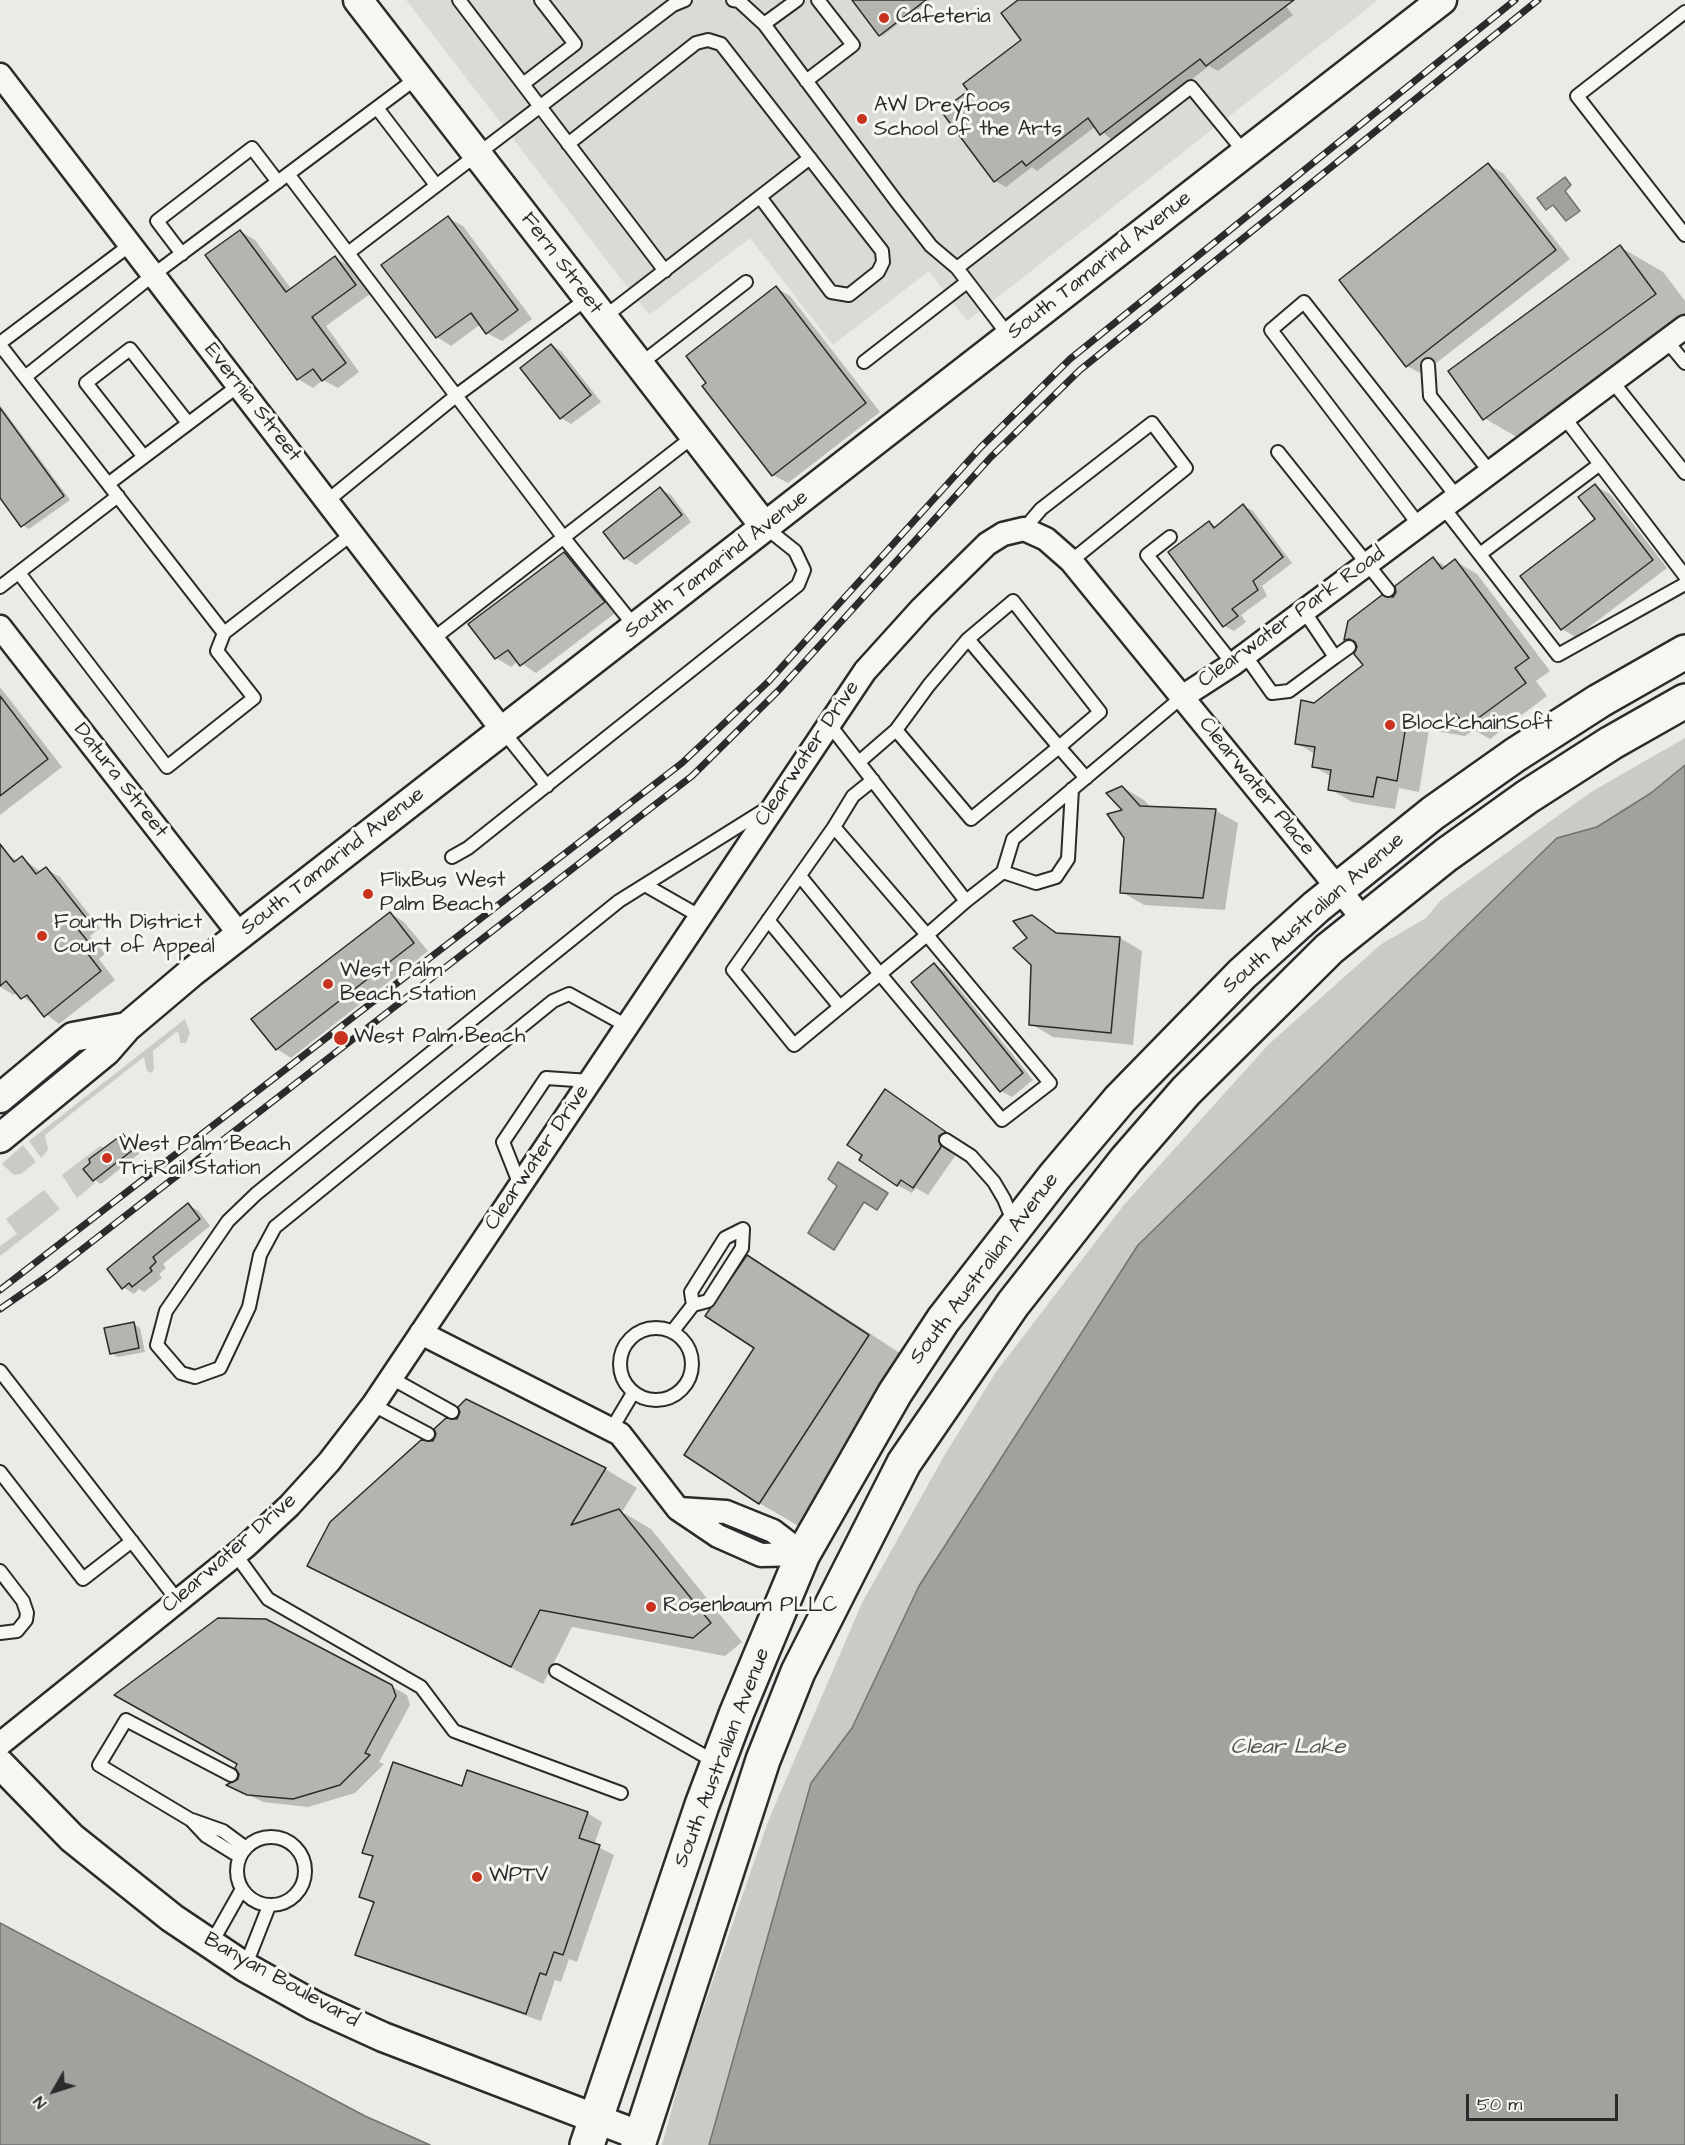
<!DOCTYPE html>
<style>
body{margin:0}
#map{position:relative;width:1685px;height:2145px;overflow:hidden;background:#eaeae6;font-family:"Architects Daughter",sans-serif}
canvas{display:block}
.north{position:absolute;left:24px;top:2061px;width:60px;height:60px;-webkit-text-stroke:4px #f6f6f2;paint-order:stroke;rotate:231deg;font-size:16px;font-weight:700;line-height:24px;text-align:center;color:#2b2b2b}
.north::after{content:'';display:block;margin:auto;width:21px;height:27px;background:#2b2b2b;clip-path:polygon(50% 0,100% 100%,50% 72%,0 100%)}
.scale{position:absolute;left:1466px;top:2094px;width:152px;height:27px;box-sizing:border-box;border:3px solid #2b2b2b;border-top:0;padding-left:8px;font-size:18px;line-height:21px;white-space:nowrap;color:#2b2b2b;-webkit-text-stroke:4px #f6f6f2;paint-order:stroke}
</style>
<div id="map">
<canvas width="1685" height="2145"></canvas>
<div class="north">N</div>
<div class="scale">50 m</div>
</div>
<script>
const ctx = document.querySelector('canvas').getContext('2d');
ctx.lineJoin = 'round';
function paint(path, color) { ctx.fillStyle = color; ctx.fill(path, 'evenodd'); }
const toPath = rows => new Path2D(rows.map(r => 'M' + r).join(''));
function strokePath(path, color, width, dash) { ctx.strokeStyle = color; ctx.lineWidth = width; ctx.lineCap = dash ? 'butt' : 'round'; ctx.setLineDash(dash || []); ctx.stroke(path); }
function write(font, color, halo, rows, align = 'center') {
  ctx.font = font + ' "Architects Daughter",sans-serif'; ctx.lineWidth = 6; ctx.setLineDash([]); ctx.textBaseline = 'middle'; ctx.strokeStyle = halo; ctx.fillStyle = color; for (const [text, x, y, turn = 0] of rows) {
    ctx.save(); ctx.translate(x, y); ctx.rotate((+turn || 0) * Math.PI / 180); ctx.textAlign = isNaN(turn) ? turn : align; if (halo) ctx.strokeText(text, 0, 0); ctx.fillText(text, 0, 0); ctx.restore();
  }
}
paint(toPath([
 [406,0,1378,0,967,321,929,271,833,345,750,238,649,315]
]), '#dadad6');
paint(toPath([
 [1685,738,1685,765,1651,793,1597,827,1557,838,1138,1245,919,1586,852,1728,811,1783,709,2145,662,2145,685,2061,769,1819,862,1603,944,1456,996,1372,1123,1206,1268,1045,1380,945,1426,918,1441,900,1591,792],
 [185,1019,190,1033,186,1043,180,1043,179,1033,176,1032,153,1051,154,1069,152,1073,147,1071,144,1057,81,1106,45,1135,48,1150,41,1158,29,1141],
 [23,1145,36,1162,21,1174,14,1175,2,1164],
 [100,1146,105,1148,90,1159,90,1162,83,1168,95,1183,77,1198,62,1175],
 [44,1190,60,1209,0,1256,0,1246,17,1234,6,1219]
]), '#cacac7');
const water = toPath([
 [1565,177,1571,185,1565,191,1580,211,1566,221,1553,205,1546,210,1537,198,1565,177],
 [1685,765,1685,2145,709,2145,811,1783,852,1728,919,1586,1138,1245,1557,838,1597,827,1651,793,1685,765],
 [838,1162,888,1193,877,1210,864,1202,834,1250,808,1233,837,1186,828,1179,838,1162],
 [0,1923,365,2116,430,2145,0,2145,0,1923]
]);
paint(water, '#a1a19e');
strokePath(water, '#727270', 1.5);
paint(toPath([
 [853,0,930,0,882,36],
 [1021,0,1281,0,1293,15,1218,71,1209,66,1112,140,1096,126,1037,171,1032,167,1006,187,995,181,970,91,1023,40],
 [1488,165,1503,173,1570,259,1422,374,1407,366],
 [448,218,463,226,532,319,502,341,487,333,481,324,451,346,437,337],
 [240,231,255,240,292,290,335,258,350,266,370,294,326,326,359,372,338,388,323,380,313,388,298,379],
 [1620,247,1663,272,1685,301,1685,328,1527,443,1484,418],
 [776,288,790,296,880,412,788,483,773,475],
 [552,345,562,352,601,402,571,424,561,418],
 [0,405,70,500,29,529,22,525,0,495],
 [1595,486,1610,494,1667,568,1576,637,1562,629,1597,519],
 [660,489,671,495,691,522,636,565,625,558,605,532],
 [1244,506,1253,511,1292,563,1262,586,1267,596,1241,615,1246,622,1234,631,1224,626,1209,523,1217,527],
 [565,554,579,562,618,611,536,673,518,661,511,667,496,658],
 [1433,559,1447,567,1455,561,1477,574,1550,671,1536,681,1547,696,1490,739,1474,730,1465,736,1429,730,1419,792,1399,788,1395,809,1352,802,1330,789,1332,777,1313,766,1315,754,1296,743,1314,704,1365,665,1359,647,1346,640,1349,622,1393,598],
 [0,687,62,767,0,815],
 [1122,787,1144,800,1151,808,1216,811,1238,823,1225,910,1144,905,1122,892,1126,837],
 [6,854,18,861,22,858,41,872,46,869,60,877,100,928,90,936,105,954,99,959,115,980,59,1024,17,992,14,995,0,987,0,859],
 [390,913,404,922,428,951,291,1058,277,1049],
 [1032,917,1062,935,1120,938,1142,951,1133,1045,1053,1037,1031,1024],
 [935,965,945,971,1033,1080,1012,1097,1001,1091],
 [900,1100,959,1141,953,1144,955,1156,928,1195,916,1188,912,1193,897,1185],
 [123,1136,140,1153,101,1184,94,1180],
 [188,1205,199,1211,210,1226,163,1264,166,1268,159,1274,162,1278,144,1292,139,1289,134,1294,123,1287],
 [748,1257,791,1282,912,1361,802,1528,759,1503,756,1348],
 [134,1324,140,1328,145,1352,118,1357,111,1353],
 [458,1420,605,1469,637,1488,622,1512,651,1529,742,1642,725,1656,572,1627,543,1684,309,1566],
 [391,1686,407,1695,410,1705,379,1762,384,1764,355,1793,308,1807,263,1802,229,1785],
 [462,1788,587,1813,602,1822,594,1845,614,1855,577,1962,569,1959,561,1982,555,1980,541,2021,372,1962,357,1954,374,1904,361,1896,374,1858,364,1852]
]), '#0003');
const building = toPath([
 [852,0,926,0,879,36,852,0],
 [1018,0,1294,0,1206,66,1200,59,1100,135,1088,118,1026,166,1022,161,994,182,941,111,968,91,963,84,1021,40,1001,13,1018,0],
 [1488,163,1556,250,1406,367,1339,280,1488,163],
 [448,216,518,310,486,334,471,313,436,338,381,265,448,216],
 [240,230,286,292,335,256,356,285,312,317,346,363,322,381,313,369,297,380,205,255,240,230],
 [1620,245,1656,294,1483,420,1448,371,1620,245],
 [776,286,866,403,772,476,702,386,706,383,686,356,776,286],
 [551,344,591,395,560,419,520,368,551,344],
 [0,408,64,496,21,527,0,498,0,408],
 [1595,484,1653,560,1561,630,1520,576,1595,519,1578,497,1595,484],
 [660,487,682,515,624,559,603,532,660,487],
 [1243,504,1283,557,1253,581,1258,590,1232,609,1238,616,1223,627,1168,552,1209,521,1214,528,1243,504],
 [564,552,605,602,520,666,508,650,495,659,468,624,564,552],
 [1433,557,1442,569,1455,559,1529,658,1515,668,1526,683,1466,727,1456,714,1442,724,1407,719,1397,781,1377,777,1373,797,1328,790,1331,770,1312,767,1315,747,1295,744,1301,700,1314,703,1363,665,1354,654,1357,647,1355,642,1349,639,1344,640,1348,621,1382,595,1393,597,1396,592,1395,586,1433,557],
 [0,696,48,759,0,796,0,696],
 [1122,786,1140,806,1216,809,1203,898,1120,893,1124,838,1107,814,1122,810,1106,793,1122,786],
 [0,844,14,862,22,856,36,874,46,867,87,919,76,927,91,945,85,950,101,971,44,1017,27,995,21,999,6,981,0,986,0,844],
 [390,912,414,943,276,1050,251,1019,390,912],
 [1032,915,1056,933,1120,937,1111,1033,1029,1025,1031,965,1013,948,1027,938,1013,921,1032,915],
 [934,963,1023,1073,1000,1092,911,982,934,963],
 [885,1089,946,1132,939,1136,941,1147,913,1188,901,1180,897,1186,859,1160,862,1155,847,1145,885,1089],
 [123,1134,134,1149,93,1181,83,1169,90,1163,89,1159,123,1134],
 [188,1203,200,1219,153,1257,156,1262,150,1268,152,1271,132,1287,129,1283,122,1289,107,1269,188,1203],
 [747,1255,869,1335,759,1504,684,1455,754,1348,705,1316,747,1255],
 [134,1322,139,1348,110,1354,104,1328,134,1322],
 [466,1399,606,1468,571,1525,619,1509,711,1623,693,1638,540,1610,511,1667,307,1566,330,1522,421,1440,433,1441,436,1434,434,1429,446,1418,457,1419,460,1412,458,1407,466,1399],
 [218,1618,266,1619,392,1685,396,1696,365,1753,370,1755,340,1785,293,1799,247,1795,226,1785,238,1779,239,1774,235,1768,237,1764,114,1695,218,1618],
 [393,1762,462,1786,467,1770,588,1812,579,1838,600,1845,563,1955,554,1952,546,1975,540,1973,526,2014,355,1955,374,1902,359,1897,373,1856,362,1853,393,1762]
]);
paint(building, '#b4b4b1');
strokePath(building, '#2b2b2b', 1.5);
const service = toPath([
 [459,0,665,271],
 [733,0,739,1,764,24,896,201,931,246,957,268,1009,336],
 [1685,12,1577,96,1685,235],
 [764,24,797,0],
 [806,81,853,45,818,0],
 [523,84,575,44,541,0],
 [377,108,436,185],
 [568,144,696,43,708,40,721,44,882,251,883,262,878,272,849,295,831,292,760,197],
 [288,174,564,538,636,628],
 [348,253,673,5,685,0],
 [182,254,157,221,252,148,278,182],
 [957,268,1191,87,1245,153],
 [603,318,810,158],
 [1666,340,1685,363],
 [0,343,130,245],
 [0,345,224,633,352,534],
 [864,362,967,282],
 [639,365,746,282],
 [1428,365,1430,396,1490,472],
 [25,377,153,275,418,77],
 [1612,381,1685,473],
 [1564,417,1685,576],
 [1278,452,1388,590],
 [144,457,86,383,130,349,188,423],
 [108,484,238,386],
 [327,501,457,395,588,298],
 [1443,507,1558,655,1685,584],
 [1419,525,1271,330,1304,302,1457,497],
 [1024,529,1041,509,1152,423,1186,468,1071,561],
 [1170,537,1147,555,1233,664],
 [1480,554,1600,464],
 [19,573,167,767,254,698,217,651,224,633],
 [0,587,118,496],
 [433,639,694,436],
 [968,639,929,685,896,730,971,819,1059,747,1100,712,1013,601,968,639,1059,747,1086,778],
 [1245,655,1272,693,1289,691,1335,657,1304,611],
 [1335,657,1349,647],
 [829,724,966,901],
 [503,731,547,786],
 [859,762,896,730],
 [834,827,853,796,873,780],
 [452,857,468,848,798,585,804,570,795,551,765,527],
 [1003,872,1036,883,1056,877,1068,859,1072,789],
 [800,876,880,974,1002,1120,1050,1083,927,935,834,827,733,970,794,1045,880,974,927,935,966,901,1003,872,1013,839,1182,697],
 [645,885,701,917],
 [768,920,840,1007],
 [627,1026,569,994,553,1001,275,1227,260,1255,249,1307,220,1368,195,1377,181,1373,157,1345,166,1311,228,1221,256,1194,619,901,766,809],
 [946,1140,971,1156,994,1182,1004,1199,1014,1223],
 [520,1185,503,1142,546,1078,590,1081],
 [743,1229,742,1248,708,1301,693,1305,691,1292,725,1238,743,1229],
 '620 1364a36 36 0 1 1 72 0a36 36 0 1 1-72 0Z',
 [672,1332,693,1305],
 [0,1371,178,1601],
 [391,1378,452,1412],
 [373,1405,428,1434],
 [611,1430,633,1393],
 [0,1472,83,1579,132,1541],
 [236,1555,268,1599,421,1687,454,1731,621,1793],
 [0,1571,23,1601,27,1613,26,1620,17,1631,0,1633],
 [556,1671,717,1763],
 [231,1775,126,1720,99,1765,191,1820,206,1836,240,1857],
 [192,1820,223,1831,246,1848],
 '237 1871a34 34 0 1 1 68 0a34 34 0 1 1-68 0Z',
 [211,1944,242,1889],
 [245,1967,269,1906]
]);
const minor = toPath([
 [0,75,503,731],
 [0,627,240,935],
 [1182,697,1233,664,1685,327],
 [421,1333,620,1434,678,1509,718,1536,761,1555,803,1554],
 [679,1509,726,1512,773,1531,803,1554],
 [0,1744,245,1547,289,1506,329,1462,373,1405,865,671,922,608,987,544,1003,534,1024,529,1046,539,1071,561,1363,919]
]);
const tertiary = toPath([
 [358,0,765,527],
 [0,1098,73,1037,127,1027],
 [0,1138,106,1051,127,1027,192,972,1442,0],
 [0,1764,72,1838,172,1918,245,1967,315,2006,383,2037,641,2136]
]);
const secondary = toPath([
 [587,2145,702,1805,737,1712,803,1554,895,1393,943,1320,1055,1176,1120,1099,1242,974,1316,907,1433,813,1515,755,1599,701,1685,652],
 [638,2145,763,1760,798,1672,904,1463,1013,1304,1126,1160,1186,1091,1329,949,1446,855,1527,797,1611,743,1685,701]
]);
strokePath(service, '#2b2b2b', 16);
strokePath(minor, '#2b2b2b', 27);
strokePath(tertiary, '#2b2b2b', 33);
strokePath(secondary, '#2b2b2b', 38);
strokePath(service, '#f6f6f2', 12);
strokePath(minor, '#f6f6f2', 22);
strokePath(tertiary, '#f6f6f2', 28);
strokePath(secondary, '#f6f6f2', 33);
const rail = toPath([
 [0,1290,682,763,769,681,981,447,1070,359,1515,0],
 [0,1309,49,1275,692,776,779,690,991,457,1080,370,1538,0]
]);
strokePath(rail, '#2b2b2b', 7);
strokePath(rail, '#f6f6f2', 4.5, [14]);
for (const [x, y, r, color] of [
 [884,18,6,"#c8321e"],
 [862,119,6,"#c8321e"],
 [1390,725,6,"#c8321e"],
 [368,894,6,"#c8321e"],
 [42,936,6,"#c8321e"],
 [328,984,6,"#c8321e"],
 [341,1038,8,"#c8321e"],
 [107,1158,6,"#c8321e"],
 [651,1607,6,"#c8321e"],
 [477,1877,6,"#c8321e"]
]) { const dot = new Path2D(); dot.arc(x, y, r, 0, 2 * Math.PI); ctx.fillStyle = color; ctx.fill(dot); strokePath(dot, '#f6f6f2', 2); }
write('21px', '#2b2b2b', '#f6f6f2', [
 ["Cafeteria",896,18],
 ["AW Dreyfoos",874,107],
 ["School of the Arts",874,131],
 ["BlockchainSoft",1402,725],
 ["FlixBus West",380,882],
 ["Palm Beach",380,906],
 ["Fourth District",54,924],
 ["Court of Appeal",54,948],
 ["West Palm",340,972],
 ["Beach Station",340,996],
 ["West Palm Beach",354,1038],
 ["West Palm Beach",119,1146],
 ["Tri-Rail Station",119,1170],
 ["Rosenbaum PLLC",663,1607],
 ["WPTV",489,1877]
], 'left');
write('21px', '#2b2b2b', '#f6f6f2', [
 ["Fern Street",561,264,53],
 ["South Tamarind Avenue",1100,266,-38],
 ["Evernia Street",252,403,52],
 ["South Tamarind Avenue",717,565,-38],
 ["Clearwater Park Road",1292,618,-36],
 ["Clearwater Drive",808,754,-56],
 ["Datura Street",120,781,52],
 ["Clearwater Place",1256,787,51],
 ["South Tamarind Avenue",333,862,-38],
 ["South Australian Avenue",1314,914,-41],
 ["Clearwater Drive",538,1158,-56],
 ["South Australian Avenue",985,1269,-53],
 ["Clearwater Drive",230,1554,-41],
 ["South Australian Avenue",723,1758,-69],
 ["Banyan Boulevard",281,1981,29]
]);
write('italic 22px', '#545453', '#f6f6f2', [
 ["Clear Lake",1288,1748]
]);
</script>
